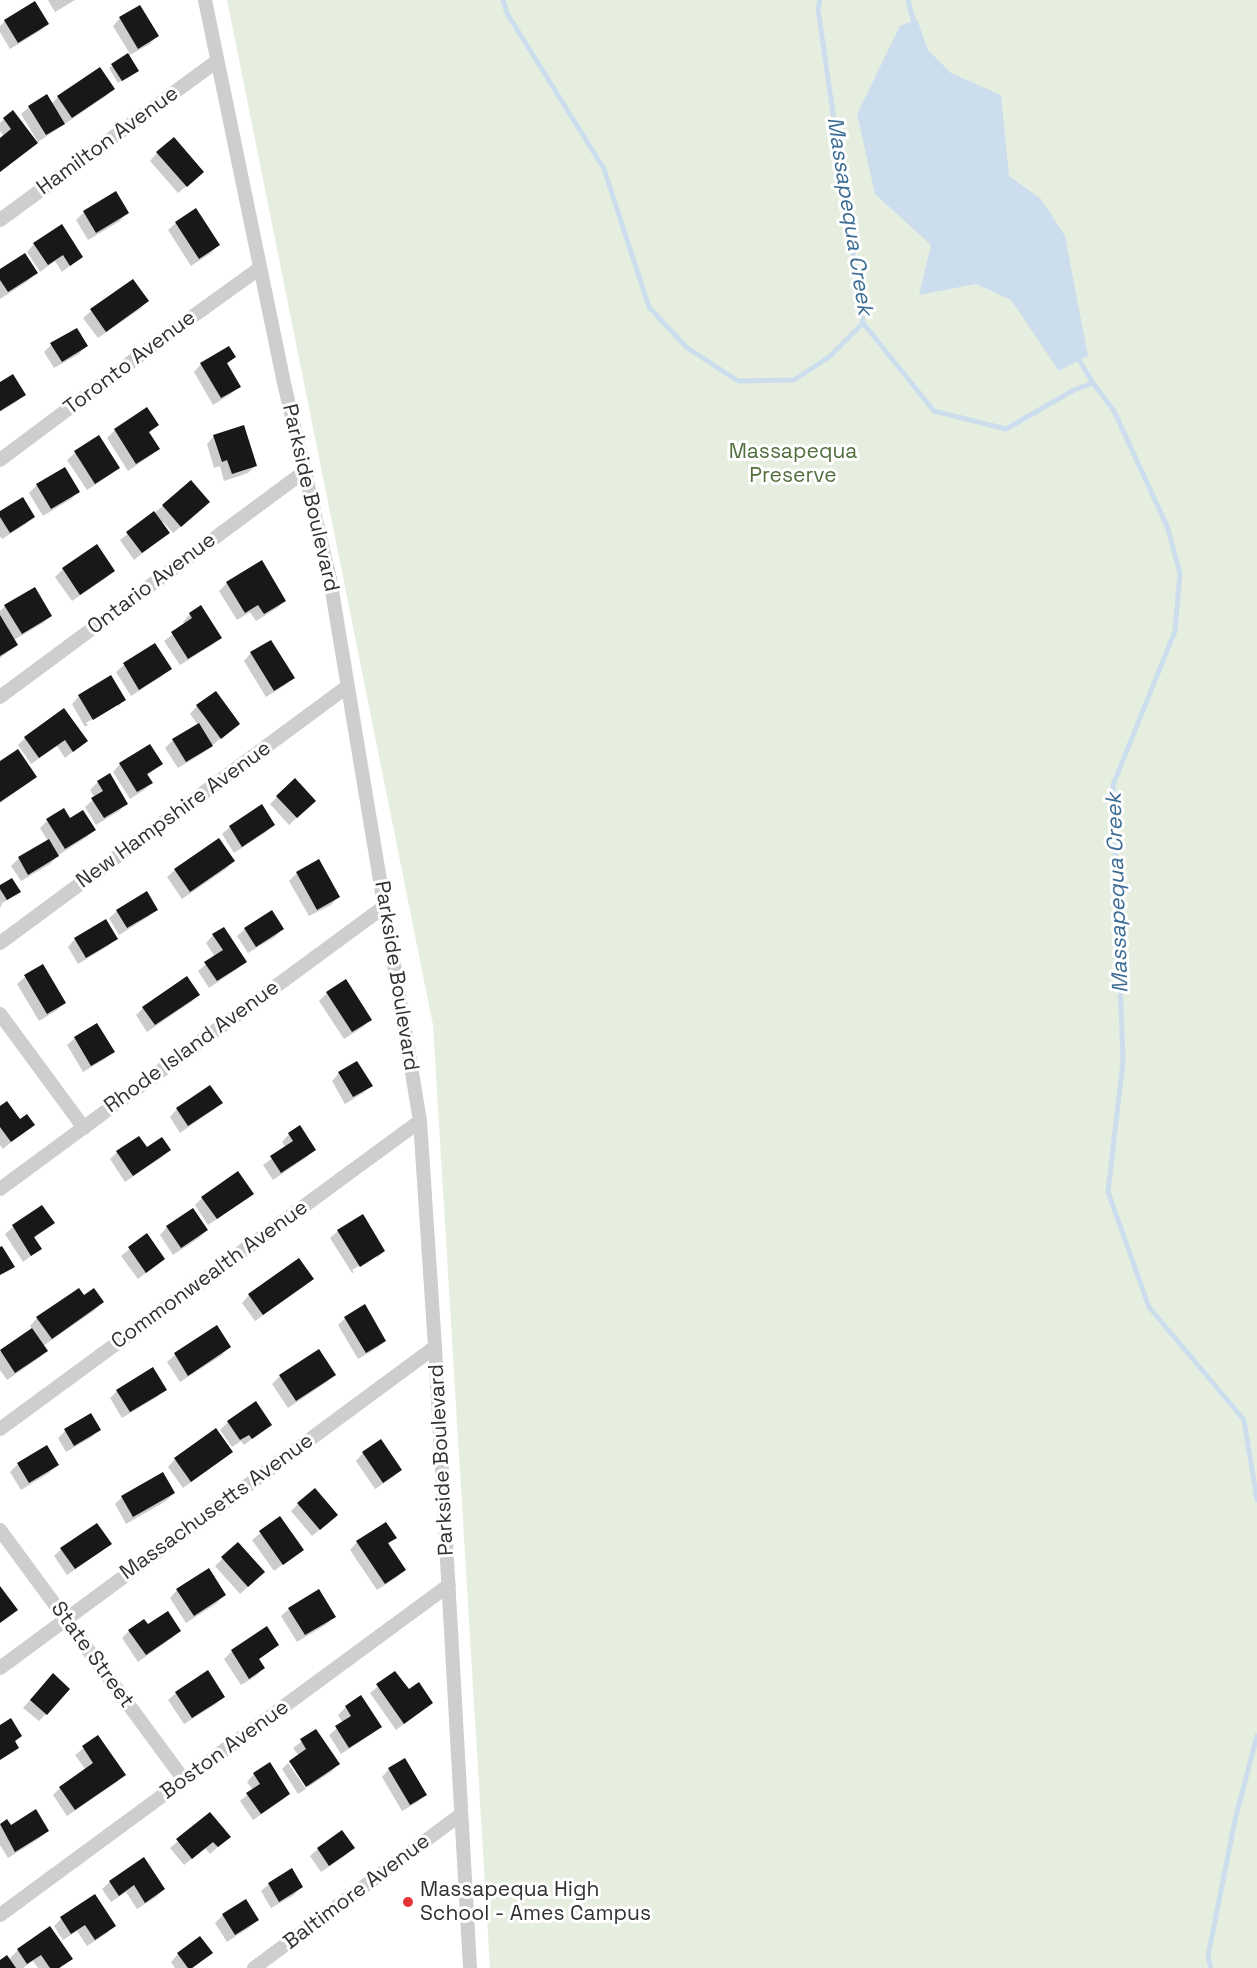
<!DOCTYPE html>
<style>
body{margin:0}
canvas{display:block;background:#fff}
</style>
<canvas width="1257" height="1968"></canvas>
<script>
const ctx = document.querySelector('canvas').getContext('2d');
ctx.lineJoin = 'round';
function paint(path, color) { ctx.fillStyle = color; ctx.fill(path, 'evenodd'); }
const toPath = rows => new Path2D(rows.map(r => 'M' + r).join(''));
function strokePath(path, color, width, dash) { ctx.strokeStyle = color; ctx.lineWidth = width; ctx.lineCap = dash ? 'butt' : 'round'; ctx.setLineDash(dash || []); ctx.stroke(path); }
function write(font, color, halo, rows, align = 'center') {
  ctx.font = font + ' "Space Grotesk",sans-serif'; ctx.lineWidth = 6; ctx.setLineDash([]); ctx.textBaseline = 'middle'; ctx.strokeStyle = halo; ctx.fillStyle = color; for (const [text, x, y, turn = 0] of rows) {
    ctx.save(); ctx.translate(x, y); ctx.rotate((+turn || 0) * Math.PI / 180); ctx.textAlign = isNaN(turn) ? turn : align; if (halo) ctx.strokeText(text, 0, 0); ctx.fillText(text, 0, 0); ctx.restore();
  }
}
paint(toPath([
 [227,0,1257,0,1257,1968,490,1968,433,1025]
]), '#e6eedf');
paint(toPath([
 [917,19,928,50,951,73,1001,95,1009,176,1041,199,1065,236,1088,356,1059,371,1011,300,976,284,919,295,931,245,875,194,857,114,900,26]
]), '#ccdeed');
paint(toPath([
 [48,0,75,0,55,12],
 [120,18,157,36,150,44,128,56,134,74,118,83,109,68,130,54,113,26],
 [5,21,47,23,40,31,10,49,0,32,0,26],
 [113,89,106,96,38,142,21,114,29,107,51,104,58,97],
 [4,119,36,142,37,141,0,172,0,140,4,137,0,131,0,123],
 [157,153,195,179,178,193,150,161],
 [115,193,127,213,120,221,88,240,76,220,84,212],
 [176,223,218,245,211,253,191,266,168,230],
 [34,244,81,257,62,272,55,261,40,272,27,252],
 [0,271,36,273,28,281,0,299],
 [132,281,147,301,140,309,98,338,83,318,91,311],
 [51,345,86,346,79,354,54,368,44,352],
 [234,357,226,365,239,386,231,394,213,405,194,372,201,364],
 [0,383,24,395,16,402,0,412],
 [147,409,157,425,148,433,158,449,150,456,128,471,107,438,114,431],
 [214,436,255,466,248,473,224,481,220,466,214,468,207,444],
 [98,437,118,467,110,475,87,490,67,460,75,453],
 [37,485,78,492,71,499,43,516,29,493],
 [163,506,201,510,173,533,163,522,161,523,168,533,134,560,120,540],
 [0,513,33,517,26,524,2,539,0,536],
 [96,546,113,571,106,578,72,601,55,577,63,569],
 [227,583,284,601,277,608,256,621,250,612,237,620,219,591],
 [5,606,50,616,43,623,14,640,17,645,0,658,0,611],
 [190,614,220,638,212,645,180,665,164,641,185,625,183,622],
 [155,645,170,669,162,676,131,696,116,672,124,665],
 [251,653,293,678,285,685,266,697,244,661],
 [79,696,124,700,118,707,118,704,86,723,88,725,85,727,72,704],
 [197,706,238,724,203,753,178,768,165,748,173,740,198,725,190,714],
 [25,738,86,741,65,758,57,746,31,764,18,745],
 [0,763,35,777,27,784,0,803],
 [120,764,161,764,147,776,151,783,144,790,130,799,113,772],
 [110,775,127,803,119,811,96,825,85,807,95,798,90,790,98,782],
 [277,797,314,801,289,825,270,804],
 [70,820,94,830,87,837,57,856,50,864,21,881,11,866,19,858,48,841,40,828,47,821],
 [273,825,266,832,234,853,222,834,230,827],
 [233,861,226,869,182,899,167,877,175,870],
 [297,873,338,897,331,905,309,916,289,881],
 [0,886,15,895,1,904,2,905,0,908],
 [156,910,148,917,119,935,109,918,117,911],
 [245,929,282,929,275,937,248,953,237,936],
 [213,935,245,962,237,969,209,988,198,971,215,957,206,943],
 [75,939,116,939,108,946,78,964,68,947],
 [42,966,64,1003,57,1010,39,1021,17,984,25,977],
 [346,981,370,1019,363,1027,344,1039,319,1001,327,993],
 [198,995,191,1002,147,1032,136,1015,143,1008],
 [75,1038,113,1052,105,1059,83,1072,67,1045],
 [339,1073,371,1086,363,1093,345,1104,332,1081],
 [221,1103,213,1110,180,1133,170,1117,177,1109],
 [0,1107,20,1121,33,1124,3,1149,0,1145],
 [289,1134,314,1150,307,1157,273,1180,263,1165,286,1148,282,1142],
 [146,1149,169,1150,162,1157,125,1182,110,1159,117,1152],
 [252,1194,244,1201,208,1225,195,1205,202,1198],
 [42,1207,53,1223,33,1239,40,1249,23,1262,5,1234,13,1227],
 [167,1227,206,1230,199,1238,173,1255,160,1235],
 [338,1231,384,1251,377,1258,377,1255,352,1270,354,1272,352,1273,330,1238],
 [147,1235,164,1259,138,1279,121,1256],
 [312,1278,304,1286,255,1321,242,1303,249,1295],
 [83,1297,102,1302,95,1310,43,1346,46,1351,39,1358,7,1380,0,1370,0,1352,32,1329,30,1326,37,1318],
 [345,1318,385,1341,377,1348,358,1359,338,1325],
 [216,1327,229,1347,222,1355,180,1382,167,1362,175,1355],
 [318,1351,334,1374,327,1382,288,1408,272,1384,280,1376],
 [165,1389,157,1397,122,1418,110,1398,117,1391],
 [255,1403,270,1425,244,1445,241,1441,232,1447,220,1430,228,1422],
 [99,1429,92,1437,66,1452,58,1438,65,1431],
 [46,1447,57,1465,49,1473,21,1490,10,1472,18,1464],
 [231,1451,223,1459,183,1488,168,1467,175,1459],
 [363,1453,400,1470,393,1477,375,1489,356,1461],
 [174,1493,166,1501,126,1524,115,1504,122,1497],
 [298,1504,329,1522,312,1536,291,1511],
 [279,1518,302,1550,274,1571,252,1540],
 [395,1537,387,1545,404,1569,397,1577,377,1590,350,1550,357,1542],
 [110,1544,102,1551,67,1575,54,1556,61,1549],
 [238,1544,256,1579,240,1594,215,1566],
 [177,1590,224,1595,217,1603,186,1623,170,1598],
 [289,1609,334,1616,327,1624,297,1642,281,1616],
 [148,1627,179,1631,172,1638,138,1662,122,1638,129,1631],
 [267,1628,278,1645,258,1660,263,1668,256,1676,241,1685,224,1659,232,1651],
 [395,1673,408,1691,431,1703,396,1730,370,1693],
 [45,1683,46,1714,39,1721,23,1708],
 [176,1693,223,1697,216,1704,184,1724,168,1700],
 [346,1707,380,1727,372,1734,341,1754,329,1735,343,1723,338,1715],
 [315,1731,338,1764,331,1772,308,1787,291,1761,299,1756,293,1748],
 [98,1737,124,1774,117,1782,67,1816,53,1795,60,1788,86,1770,75,1755],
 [288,1763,306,1789,298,1794,282,1769],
 [389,1769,425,1794,418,1802,402,1811,382,1777],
 [254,1774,289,1794,281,1801,253,1820,240,1801,253,1790,247,1782],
 [210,1814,229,1837,210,1854,205,1848,184,1865,170,1848],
 [7,1821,10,1827,47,1831,40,1838,8,1858,0,1845,0,1825],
 [353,1848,345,1856,321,1872,310,1856,318,1849],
 [144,1860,163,1889,156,1897,137,1909,126,1892,111,1902,102,1889,110,1882],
 [269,1884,301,1887,294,1895,271,1908,261,1891],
 [245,1901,257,1920,250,1927,227,1942,215,1923,223,1915],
 [61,1919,114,1926,107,1933,87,1946,77,1931,63,1940,54,1926],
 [18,1950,71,1959,60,1968,38,1968,33,1961,23,1968,0,1968,0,1962,8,1960],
 [178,1954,203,1960,193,1968,175,1968,171,1962]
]), '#0003');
strokePath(toPath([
 [503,0,507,13,604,169,649,307,686,347,738,381,794,380,829,357,863,323],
 [820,0,818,9,863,323,934,411,1006,429,1074,390,1093,383,1114,411,1167,526,1180,573,1175,631,1113,785,1123,1061,1108,1192,1149,1307,1244,1420,1257,1500],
 [908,0,915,27],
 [1076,355,1093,383],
 [1211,1968,1208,1956,1235,1820,1257,1736]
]), '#ccdeed', 5);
paint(toPath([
 [35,1,49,24,18,43,4,20],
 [140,5,159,36,138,49,119,17],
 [128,53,139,71,122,81,111,64],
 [100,67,115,89,72,118,57,96],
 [47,94,65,124,46,135,28,106],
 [13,110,38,143,0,172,0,138,11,129,3,118],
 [174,137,204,172,187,187,156,152],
 [116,191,129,213,96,233,83,211],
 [196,208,220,245,199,259,175,222],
 [62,224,83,257,70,266,63,255,48,265,33,243],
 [25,253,38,273,8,292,0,280,0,269],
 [133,279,149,301,106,332,90,309],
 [77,328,88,346,62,362,50,343],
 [229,346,236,357,227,363,241,387,221,398,200,363],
 [13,374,26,395,0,411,0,382],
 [147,407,159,425,149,432,160,449,136,464,114,429],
 [244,425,257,466,232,474,227,460,222,462,213,435],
 [99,435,120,468,95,484,74,451],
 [65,467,80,492,51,509,36,484],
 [191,480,210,502,181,527,162,505],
 [23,497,35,517,10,533,0,517,0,511],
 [154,511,170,533,142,553,126,532],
 [97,544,115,571,80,595,62,568],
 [262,560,286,601,264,614,258,605,245,613,226,582],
 [35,587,52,616,22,634,4,605],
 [201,605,222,638,188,659,171,632,192,618,189,613],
 [0,615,18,645,0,656],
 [271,640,295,678,274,691,250,652],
 [155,643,172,669,139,690,123,663],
 [111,675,126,700,93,720,78,695],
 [216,691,240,724,221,739,196,705],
 [64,708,88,741,73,752,65,740,39,758,24,737],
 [199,723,213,746,186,762,172,739],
 [150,744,163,764,147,774,153,783,137,792,119,763],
 [18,749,37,777,0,802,0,761],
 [110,773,128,804,104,818,91,798,103,791,97,781],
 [295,778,316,801,297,818,276,796],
 [262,804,275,825,242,847,229,826],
 [64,808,70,818,83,810,96,830,65,849,46,819],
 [219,838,235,861,190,892,174,869],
 [49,839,59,856,28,875,18,857],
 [319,859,340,897,317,910,296,872],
 [12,878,21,892,7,900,0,889,0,885],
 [147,891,158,910,127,928,116,910],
 [272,910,284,929,256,947,244,928],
 [106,919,118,939,86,958,74,938],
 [224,927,247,962,217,981,204,962,223,950,212,934],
 [43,964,66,1003,47,1014,24,975],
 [187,976,200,995,155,1025,142,1007],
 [346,979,372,1020,352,1032,326,992],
 [97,1023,115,1052,91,1066,74,1037],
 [357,1061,373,1086,353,1097,338,1072],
 [210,1085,223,1103,188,1126,176,1108],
 [7,1101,20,1119,27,1114,35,1125,11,1142,0,1127,0,1106],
 [300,1125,316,1150,281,1173,270,1156,293,1141,288,1133],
 [139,1136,147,1147,162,1137,171,1150,133,1176,116,1151],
 [238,1171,254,1194,217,1219,201,1197],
 [42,1205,55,1223,34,1237,42,1249,31,1256,12,1225],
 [193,1208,208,1230,181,1248,166,1226],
 [363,1214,385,1251,360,1267,337,1230],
 [147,1233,165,1259,146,1273,128,1247],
 [2,1246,15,1267,0,1275,0,1247],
 [299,1258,314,1279,263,1315,248,1294],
 [79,1288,84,1295,94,1288,104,1302,52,1339,36,1317],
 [365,1304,386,1341,366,1353,344,1317],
 [217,1325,231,1347,188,1376,174,1353],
 [32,1328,48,1351,15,1373,0,1350],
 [319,1349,336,1375,296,1401,279,1375],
 [153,1367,167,1390,130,1412,116,1390],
 [256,1401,272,1425,252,1439,249,1435,240,1440,227,1421],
 [91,1413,101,1430,74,1446,64,1429],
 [216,1428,233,1452,191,1482,174,1458],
 [381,1439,402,1470,383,1483,362,1452],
 [47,1445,59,1465,29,1483,17,1463],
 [163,1472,175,1493,133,1517,121,1496],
 [315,1488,338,1515,320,1530,297,1503],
 [280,1516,304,1550,283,1565,259,1531],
 [386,1522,397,1538,388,1543,406,1570,385,1584,356,1541],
 [97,1523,112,1544,75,1569,60,1548],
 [238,1542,265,1572,248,1587,221,1557],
 [209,1568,226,1595,194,1616,176,1589],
 [0,1586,18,1610,0,1623],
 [319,1589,336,1617,305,1635,288,1608],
 [168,1611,181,1631,146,1655,128,1630,144,1619,148,1624],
 [267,1626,279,1645,259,1659,265,1668,249,1679,231,1650],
 [208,1670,225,1697,192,1718,175,1692],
 [395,1671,409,1689,419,1682,433,1703,404,1724,376,1684],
 [53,1673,70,1689,47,1715,30,1700],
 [361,1695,382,1727,349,1748,335,1726,351,1716,345,1706],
 [11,1718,22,1736,15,1741,19,1748,0,1760,0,1725],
 [316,1729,340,1764,306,1787,289,1761,306,1749,300,1739],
 [98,1735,126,1775,75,1810,59,1787,93,1763,82,1746],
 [405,1758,427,1795,410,1805,388,1768],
 [270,1762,290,1794,261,1814,246,1793,260,1784,253,1773],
 [36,1809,49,1831,15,1852,0,1824,7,1819,11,1825],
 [210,1812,231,1837,218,1847,213,1842,192,1859,176,1839],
 [342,1830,355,1848,329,1866,317,1848],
 [144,1857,165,1889,145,1903,134,1885,119,1896,109,1881],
 [292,1868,303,1887,279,1902,268,1883],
 [95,1894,116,1926,95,1940,85,1925,71,1934,60,1917],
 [246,1899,259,1920,235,1935,222,1914],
 [50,1926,73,1959,59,1968,50,1968,41,1955,27,1964,17,1949],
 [200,1936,213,1953,192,1968,188,1968,177,1953],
 [7,1955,16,1968,0,1968,0,1960]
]), '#181818');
strokePath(toPath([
 [205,0,284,383,330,579,420,1121,435,1347,470,1968],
 [0,220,217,61],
 [0,460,167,335,260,268],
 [0,697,305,471],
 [0,943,348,686],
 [0,1014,84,1128],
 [0,1189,385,906],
 [0,1429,420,1121],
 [0,1530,184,1780],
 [0,1668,435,1347],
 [0,1915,449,1585],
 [254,1968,460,1815]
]), '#cecece', 14);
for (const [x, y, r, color] of [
 [408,1902,6,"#e83335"]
]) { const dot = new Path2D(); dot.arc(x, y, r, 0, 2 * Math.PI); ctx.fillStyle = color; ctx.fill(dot); strokePath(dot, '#fff', 2); }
write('21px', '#313131', '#fff', [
 ["Hamilton Avenue",108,141,-36],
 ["Toronto Avenue",130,363,-37],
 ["Parkside Boulevard",310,498,77],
 ["Ontario Avenue",152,584,-37],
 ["New Hampshire Avenue",174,815,-36],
 ["Parkside Boulevard",396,976,81],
 ["Rhode Island Avenue",192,1047,-36],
 ["Commonwealth Avenue",210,1275,-36],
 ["Parkside Boulevard",442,1460,-93],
 ["Massachusetts Avenue",217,1507,-36],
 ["State Street",92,1655,54],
 ["Boston Avenue",225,1750,-36],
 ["Baltimore Avenue",357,1892,-37]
]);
write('21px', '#516e3d', '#fff', [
 ["Massapequa",793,452],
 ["Preserve",793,476]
]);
write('21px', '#313131', '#fff', [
 ["Massapequa High",420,1890],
 ["School - Ames Campus",420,1914]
], 'left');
write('italic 22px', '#3d6d95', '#fff', [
 ["Massapequa Creek",849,216,81],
 ["Massapequa Creek",1118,893,-92]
]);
</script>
